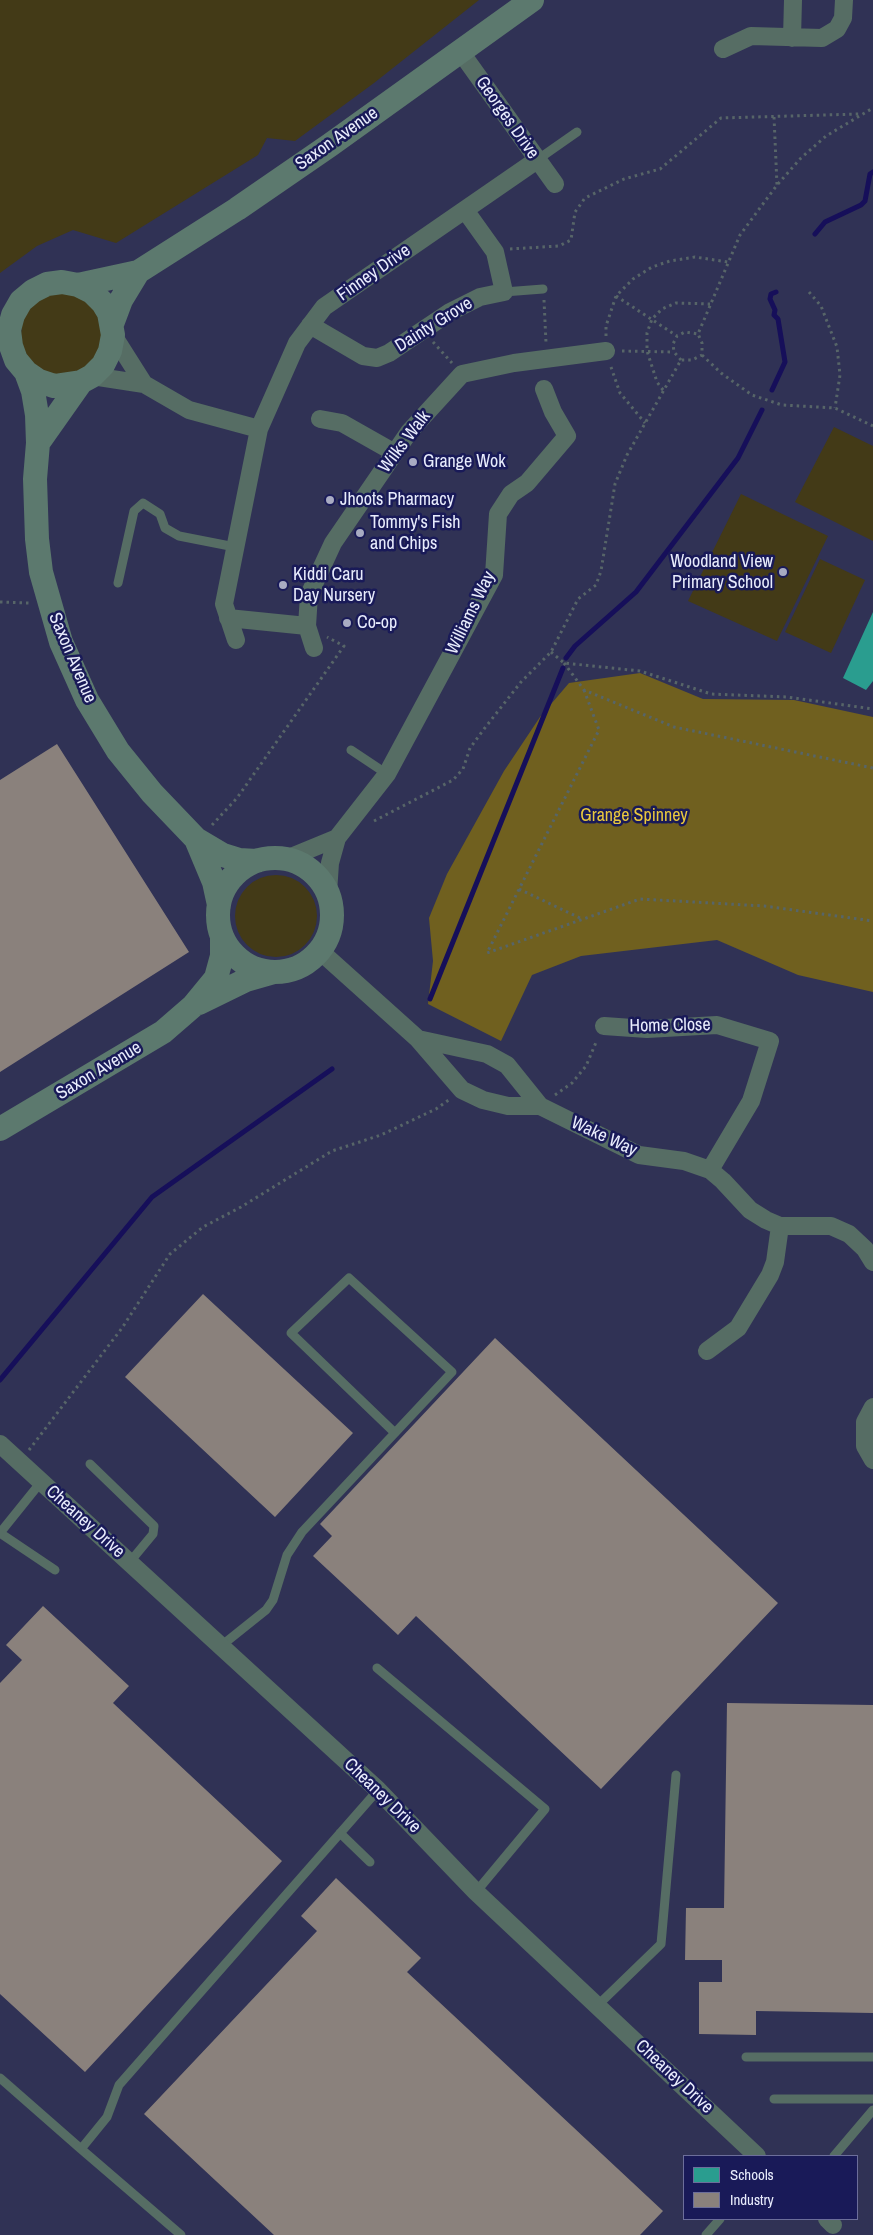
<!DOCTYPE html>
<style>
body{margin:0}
#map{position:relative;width:873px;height:2235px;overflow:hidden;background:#303255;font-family:"Archivo Narrow",sans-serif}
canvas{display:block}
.legend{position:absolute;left:683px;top:2155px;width:175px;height:65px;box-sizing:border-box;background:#191a58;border:1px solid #6c6e9a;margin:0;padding:6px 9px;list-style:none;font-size:15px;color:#e8ecfc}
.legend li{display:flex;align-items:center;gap:10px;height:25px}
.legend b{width:25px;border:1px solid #6c6e9a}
</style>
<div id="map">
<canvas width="873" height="2235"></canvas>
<ul class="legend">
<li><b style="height:14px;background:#2a9d8f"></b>Schools</li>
<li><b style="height:14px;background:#8a817c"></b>Industry</li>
</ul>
</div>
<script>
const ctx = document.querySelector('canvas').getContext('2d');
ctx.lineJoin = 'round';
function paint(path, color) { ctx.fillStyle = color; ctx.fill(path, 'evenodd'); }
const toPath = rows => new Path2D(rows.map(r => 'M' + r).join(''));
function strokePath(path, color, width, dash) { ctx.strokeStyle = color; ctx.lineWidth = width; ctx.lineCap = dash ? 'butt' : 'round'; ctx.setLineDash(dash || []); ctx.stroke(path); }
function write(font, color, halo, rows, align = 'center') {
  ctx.font = font + ' "Archivo Narrow",sans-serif'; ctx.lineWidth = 5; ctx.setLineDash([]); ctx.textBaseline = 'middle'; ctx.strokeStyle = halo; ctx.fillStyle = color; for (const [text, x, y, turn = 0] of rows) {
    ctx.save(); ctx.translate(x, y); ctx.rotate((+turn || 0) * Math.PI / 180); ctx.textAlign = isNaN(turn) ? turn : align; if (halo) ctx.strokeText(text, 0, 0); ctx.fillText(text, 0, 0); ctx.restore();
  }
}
paint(toPath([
 [0,0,479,0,374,83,295,141,267,138,258,155,116,243,73,230,37,246,0,273],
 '21 334a41 41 0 1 1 82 0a41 41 0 1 1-82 0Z',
 [834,427,873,446,873,541,795,502],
 [741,494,828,536,777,641,688,601],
 [820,559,865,580,831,653,785,632],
 '235 916a41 41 0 1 1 82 0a41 41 0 1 1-82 0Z'
]), '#433a17');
paint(toPath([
 [640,673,703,699,794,700,873,717,873,992,798,975,717,940,581,956,532,975,501,1041,428,1004,433,961,429,918,447,874,504,771,540,717,569,683]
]), '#70601f');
paint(toPath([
 [873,612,873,681,866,690,843,678]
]), '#2a9d8f');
paint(toPath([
 [57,744,189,952,0,1072,0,780],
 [203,1294,353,1433,275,1517,125,1377],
 [495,1338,778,1603,601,1789,416,1616,398,1635,313,1556,332,1536,320,1524],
 [43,1606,129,1686,113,1703,282,1861,85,2072,0,1994,0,1683,22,1660,6,1645],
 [727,1703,873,1705,873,2013,756,2011,756,2035,699,2034,699,1982,722,1982,722,1960,685,1960,686,1908,724,1908],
 [336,1878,421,1958,407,1972,663,2211,640,2235,274,2235,144,2114,317,1931,301,1916]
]), '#8a817c');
strokePath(toPath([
 [815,234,825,222,861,205,865,201,870,174,873,172],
 [772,390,785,362,778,319,774,315,775,310,770,299,771,294,776,292],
 [566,658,575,646,636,592,738,458,762,410],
 [430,999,563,668],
 [0,1380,152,1197,332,1069]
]), '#160f5a', 5);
strokePath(toPath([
 [774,117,777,185],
 [510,249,559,246,571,240,575,212,585,198,624,179,660,169,721,118,859,114],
 [809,292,821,306,837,347,840,375,835,408],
 [616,296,677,336],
 [544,300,546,343],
 [606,336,606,326,616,296,633,279,652,267,670,261,695,257,728,262],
 [433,342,452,363],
 [622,351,674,352],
 [702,355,721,373,752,395,782,405,835,408,873,426],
 [681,360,674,352,673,344,677,336,685,332,698,334],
 [611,367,620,393,645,423],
 [663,390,657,382,647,351,647,333,652,319,662,309,676,303,710,304],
 [0,602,29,603],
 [551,652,564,663,640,671,711,694,787,697,873,709],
 [564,663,584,690,674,727,873,768],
 [584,690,599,730,487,953,640,899,764,906,873,921],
 [374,821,453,780,463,769,470,748,484,729,521,682,551,652,578,599,596,585,601,571,615,484,627,455,681,360,692,360,702,355,702,343,698,334,740,235,777,185,801,158,826,136,873,108],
 [212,825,237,798,344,646,327,637],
 [519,889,582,919],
 [555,1095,572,1083,586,1066,597,1040],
 [29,1450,122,1328,170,1254,203,1227,241,1207,332,1151,381,1135,436,1109,450,1099]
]), '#576568', 3, [2.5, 4]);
strokePath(toPath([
 [537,160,577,132],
 [504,292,543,289],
 [118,583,134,511,143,503,160,514,165,528,179,536,235,547],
 [351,750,387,774],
 [90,1464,154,1526,153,1534,129,1563],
 [41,1482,0,1533,55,1570],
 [221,1646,266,1610,273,1600,287,1555,302,1532,452,1372,349,1278,291,1333,395,1433],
 [377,1668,545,1809,476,1892],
 [340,1833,370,1862],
 [598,2005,661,1944,676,1775],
 [746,2057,873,2057],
 [0,2078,81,2149],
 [774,2099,873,2099],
 [834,2156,873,2110],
 [181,2235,81,2149,107,2117,119,2085,378,1790],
 [706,2235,720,2219]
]), '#566d64', 9);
strokePath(toPath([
 [792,38,793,0],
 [723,49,751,36,822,38,837,29,843,18,844,0],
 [460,51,555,184],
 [310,325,363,356,377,358,389,353,450,312,480,297,504,292,495,252,465,210],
 [113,335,144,384],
 [92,376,144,384,189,410,259,429],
 [320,419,342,423,395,453],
 [228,618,307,626],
 [236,640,224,604,259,429,297,343,324,307,537,160],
 [314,648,307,626,309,595,333,543,409,432,462,374,514,363,606,351],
 [286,859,337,838],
 [328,893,330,863,337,838,387,774,494,575,498,514,511,494,527,483,567,436,553,412,544,389],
 [320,951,418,1039],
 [604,1026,647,1029,717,1025,770,1041,751,1101,710,1170],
 [418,1039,487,1054,507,1065,540,1106,508,1106,483,1100,462,1090,418,1039],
 [540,1106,639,1155,684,1161,710,1170,723,1181,750,1210,766,1220,780,1226,831,1226,849,1234,865,1249,873,1262],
 [707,1351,738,1328,770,1275,775,1262,780,1226],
 [873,1407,865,1422,865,1446,873,1460],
 [0,1444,378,1790,476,1892,757,2156],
 [827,2219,833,2225]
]), '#566d64', 18);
strokePath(toPath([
 [78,285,92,292,103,303,109,313,113,335,110,351,103,365,92,376,81,382,54,386,39,381,26,372,16,360,11,346,9,330,13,315,21,301,33,291,47,284,62,282,78,285,138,272,237,209,330,145,532,0],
 [112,324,121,300,138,272],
 [26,372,33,391,37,415,38,443,35,479,37,539,41,572,61,642,87,700,118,751,152,793,196,839,223,855,239,860,257,861],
 [38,443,81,382],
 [196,839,214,882,219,905],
 '218 915a57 57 0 1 1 114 0a57 57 0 1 1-114 0Z',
 [199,1003,246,980,274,972],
 [0,1129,163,1032,193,1006,216,978,222,956,222,937]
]), '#5c796e', 24);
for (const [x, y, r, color] of [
 [413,462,5,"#a8abc2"],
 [330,500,5,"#a8abc2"],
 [360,533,5,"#a8abc2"],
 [783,572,5,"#a8abc2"],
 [283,585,5,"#a8abc2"],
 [347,623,5,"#a8abc2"]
]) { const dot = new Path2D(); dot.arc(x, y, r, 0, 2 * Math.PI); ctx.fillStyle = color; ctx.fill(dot); strokePath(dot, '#191a58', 2); }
write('18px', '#e8ecfc', '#191a58', [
 ["Georges Drive",507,118,55],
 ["Saxon Avenue",337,139,-35],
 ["Finney Drive",374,273,-35],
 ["Dainty Grove",434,325,-32],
 ["Wilks Walk",405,442,-53],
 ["Williams Way",471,613,-64],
 ["Saxon Avenue",72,658,67],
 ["Home Close",670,1026,-1],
 ["Saxon Avenue",99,1071,-31],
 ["Wake Way",604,1137,25],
 ["Cheaney Drive",85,1522,42],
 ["Cheaney Drive",382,1796,44],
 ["Cheaney Drive",674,2077,43]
]);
write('18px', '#e8ecfc', '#191a58', [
 ["Grange Wok",423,462],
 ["Jhoots Pharmacy",340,500],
 ["Tommy's Fish",370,523],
 ["and Chips",370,544],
 ["Woodland View",773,562,"right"],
 ["Primary School",773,583,"right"],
 ["Kiddi Caru",293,575],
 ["Day Nursery",293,596],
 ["Co-op",357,623]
], 'left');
write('18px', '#eac83d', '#191a58', [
 ["Grange Spinney",634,816]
]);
</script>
